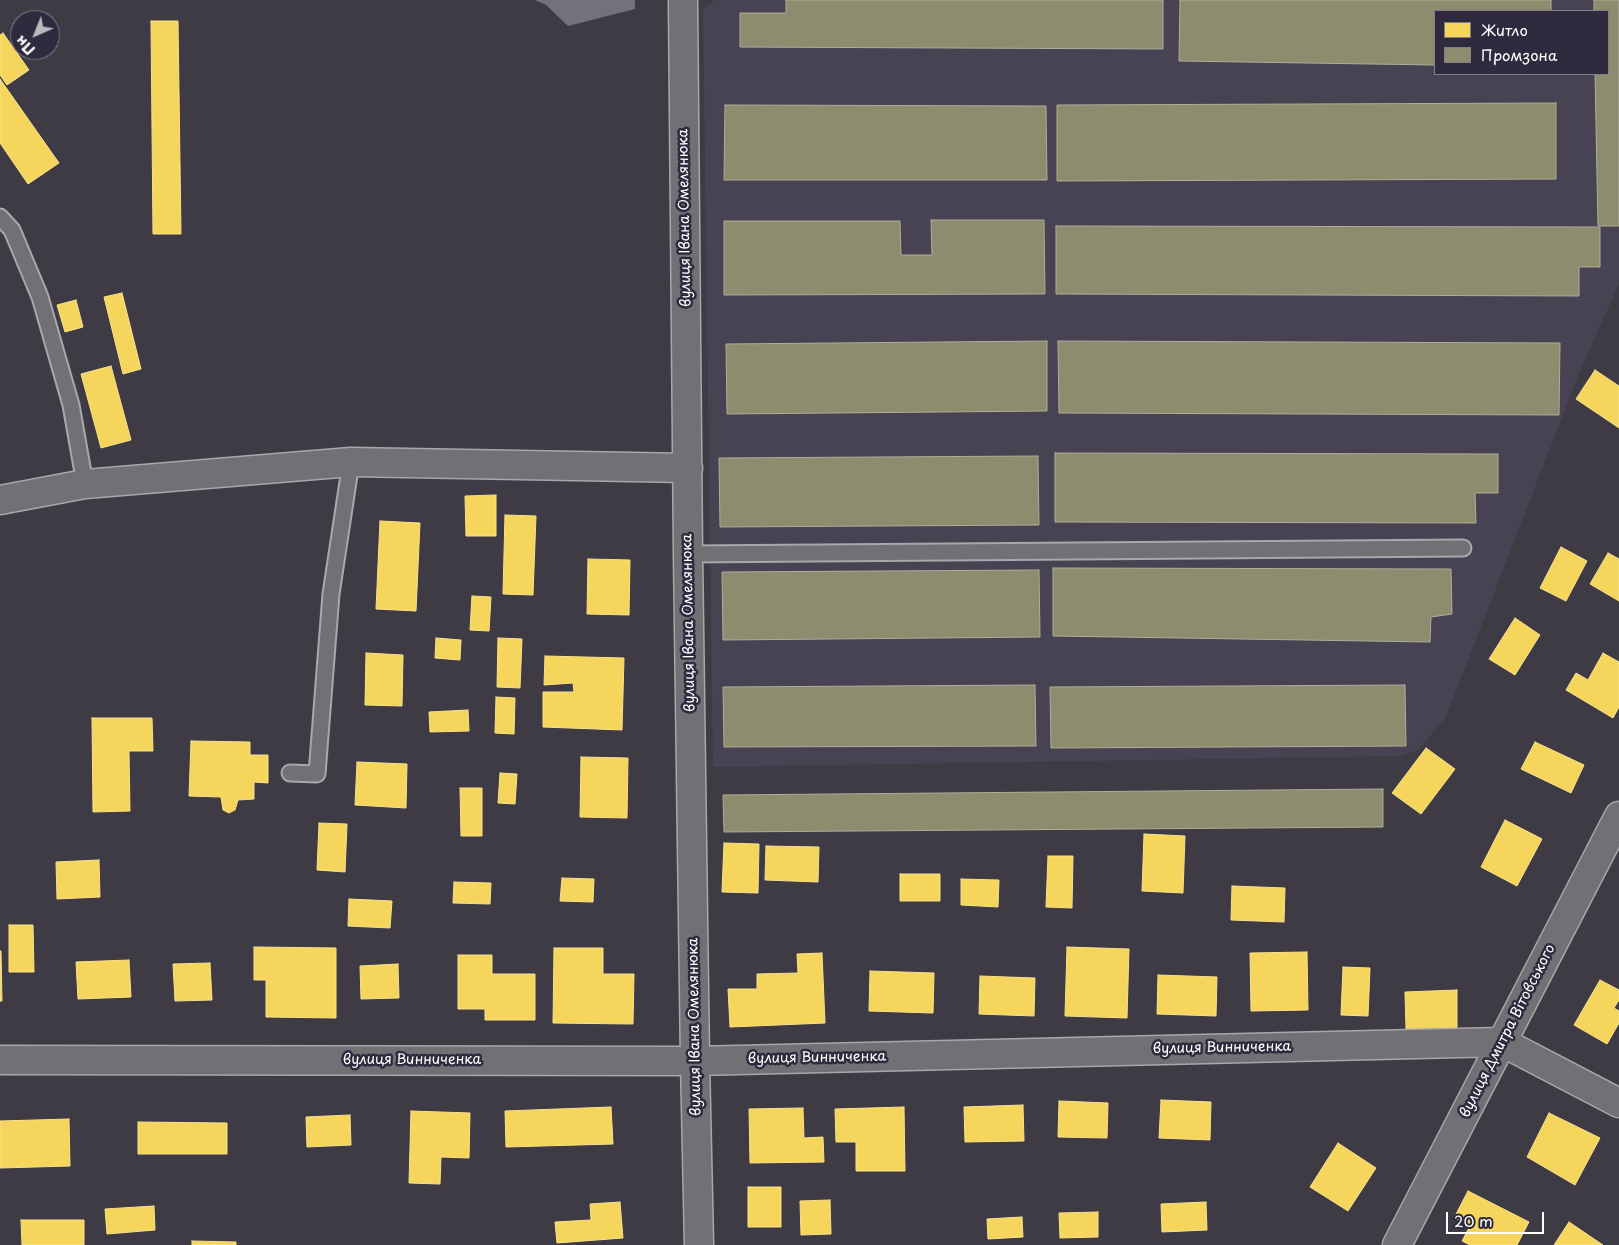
<!DOCTYPE html>
<meta charset="utf-8">
<style>
body{margin:0}
#map{position:relative;width:1619px;height:1245px;overflow:hidden;background:#3e3b45;font-family:"Playpen Sans",sans-serif}
canvas{display:block}
.legend{position:absolute;left:1434px;top:10px;width:175px;height:65px;box-sizing:border-box;background:#2f2a3d;border:1px solid #827f8b;margin:0;padding:6px 9px;list-style:none;font-size:15px;color:#fff}
.legend li{display:flex;align-items:center;gap:10px;height:25px}
.legend b{width:25px;border:1px solid #827f8b}
.north{position:absolute;left:10px;top:10px;width:50px;height:50px;box-sizing:border-box;background:#2f2a3d;border:1px solid #827f8b;border-radius:50%;rotate:224deg;font-size:14px;font-weight:700;line-height:20px;text-align:center;color:#fff}
.north::after{content:'';display:block;margin:auto;width:18px;height:22px;background:#bbbabe;clip-path:polygon(50% 0,100% 100%,50% 72%,0 100%)}
.scale{position:absolute;left:1446px;top:1212px;width:98px;height:22px;box-sizing:border-box;border:2px solid #fff;border-top:0;padding-left:6px;font-size:15px;line-height:18px;white-space:nowrap;color:#fff;-webkit-text-stroke:4px #2f2a3d;paint-order:stroke}
</style>
<div id="map">
<canvas width="1619" height="1245"></canvas>
<ul class="legend">
<li><b style="height:14px;background:#f6d55c"></b>Житло</li>
<li><b style="height:14px;background:#8c8c6e"></b>Промзона</li>
</ul>
<div class="north">Пн</div>
<div class="scale">20 m</div>
</div>
<script>
const ctx = document.querySelector('canvas').getContext('2d');
ctx.lineJoin = 'round';
function paint(path, color) { ctx.fillStyle = color; ctx.fill(path, 'evenodd'); }
const toPath = rows => new Path2D(rows.map(r => 'M' + r).join(''));
function strokePath(path, color, width, dash) { ctx.strokeStyle = color; ctx.lineWidth = width; ctx.lineCap = dash ? 'butt' : 'round'; ctx.setLineDash(dash || []); ctx.stroke(path); }
function write(font, color, halo, rows, align = 'center') {
  ctx.font = font + ' "Playpen Sans",sans-serif'; ctx.lineWidth = 5; ctx.setLineDash([]); ctx.textBaseline = 'middle'; ctx.strokeStyle = halo; ctx.fillStyle = color; for (const [text, x, y, turn = 0] of rows) {
    ctx.save(); ctx.translate(x, y); ctx.rotate((+turn || 0) * Math.PI / 180); ctx.textAlign = isNaN(turn) ? turn : align; if (halo) ctx.strokeText(text, 0, 0); ctx.fillText(text, 0, 0); ctx.restore();
  }
}
paint(toPath([
 [715,0,1619,0,1619,284,1580,371,1446,717,1418,750,1401,756,713,767,703,9],
 [1435,11,1608,11,1608,74,1435,74]
]), '#484353');
paint(toPath([
 [535,0,635,0,635,9,568,26,546,5]
]), '#74717d');
const homes = toPath([
 [151,21,178,21,181,234,153,234,151,21],
 [3,33,29,70,7,85,0,75,0,35,3,33],
 [0,79,59,163,28,184,0,143,0,79],
 [122,293,141,369,123,374,104,297,122,293],
 [76,300,83,327,65,332,57,305,76,300],
 [111,366,131,440,101,448,81,374,111,366],
 [1595,370,1619,386,1619,428,1576,399,1595,370],
 [496,495,496,536,466,536,465,496,496,495],
 [505,515,536,516,533,595,503,594,505,515],
 [380,521,420,523,416,611,376,609,380,521],
 [1561,547,1587,561,1566,601,1540,588,1561,547],
 [1608,553,1619,559,1619,601,1590,584,1608,553],
 [588,559,630,560,629,615,587,614,588,559],
 [472,596,491,597,489,631,470,630,472,596],
 [1515,618,1540,635,1515,675,1489,659,1515,618],
 [436,638,461,640,460,660,435,658,436,638],
 [498,638,522,639,520,688,497,687,498,638],
 [366,653,403,655,402,706,365,705,366,653],
 [1603,653,1619,662,1619,707,1613,718,1566,690,1576,673,1588,680,1603,653],
 [545,656,624,658,622,730,543,727,543,692,574,692,573,683,544,685,545,656],
 [496,697,515,698,514,734,495,733,496,697],
 [468,710,469,731,430,732,429,712,468,710],
 [92,718,152,718,153,751,129,751,130,811,93,812,92,718],
 [191,741,250,742,250,755,268,755,268,783,254,782,254,799,238,800,235,810,229,813,223,810,221,797,189,796,191,741],
 [1535,742,1584,765,1571,793,1521,769,1535,742],
 [1426,748,1455,769,1421,814,1392,793,1426,748],
 [581,757,628,758,627,818,580,817,581,757],
 [357,762,407,764,406,808,355,805,357,762],
 [500,773,517,774,515,804,498,803,500,773],
 [460,788,482,788,482,836,461,836,460,788],
 [1505,820,1542,839,1517,886,1481,867,1505,820],
 [319,823,347,824,345,872,317,870,319,823],
 [1144,834,1185,836,1183,893,1142,891,1144,834],
 [724,843,759,844,758,893,722,892,724,843],
 [766,846,819,847,818,882,765,880,766,846],
 [1048,856,1073,856,1072,908,1046,907,1048,856],
 [99,860,100,897,57,899,56,862,99,860],
 [900,874,940,874,940,901,900,901,900,874],
 [562,878,594,879,593,902,560,901,562,878],
 [961,879,999,880,998,907,961,905,961,879],
 [454,882,491,883,490,904,453,903,454,882],
 [1232,886,1285,888,1284,922,1231,920,1232,886],
 [349,899,392,901,390,928,348,926,349,899],
 [9,925,33,925,34,972,9,972,9,925],
 [254,947,336,948,336,1018,266,1017,266,980,254,980,254,947],
 [1067,947,1129,949,1127,1018,1065,1016,1067,947],
 [554,948,603,948,603,974,634,974,633,1024,553,1023,554,948],
 [0,951,1,951,2,1001,0,1001,0,951],
 [1307,952,1308,1010,1251,1011,1250,953,1307,952],
 [822,953,825,1023,730,1027,728,989,757,989,757,974,798,973,797,954,822,953],
 [458,955,492,955,492,974,535,974,535,1020,485,1020,485,1009,458,1009,458,955],
 [129,960,131,997,78,999,76,962,129,960],
 [210,963,212,1000,175,1001,173,964,210,963],
 [398,964,399,998,361,999,360,966,398,964],
 [1343,967,1370,968,1368,1016,1341,1015,1343,967],
 [870,971,934,973,933,1013,869,1011,870,971],
 [1158,975,1217,977,1216,1016,1157,1014,1158,975],
 [980,976,1035,978,1034,1016,979,1014,980,976],
 [1600,980,1619,990,1619,1000,1614,1008,1619,1011,1619,1023,1607,1044,1574,1025,1600,980],
 [1457,990,1457,1028,1406,1029,1405,992,1457,990],
 [1161,1100,1211,1102,1210,1140,1159,1138,1161,1100],
 [1059,1101,1108,1103,1107,1138,1058,1137,1059,1101],
 [1023,1105,1024,1141,965,1142,964,1107,1023,1105],
 [611,1107,613,1144,506,1147,505,1111,611,1107],
 [904,1107,905,1171,856,1171,856,1142,836,1142,835,1109,904,1107],
 [803,1108,804,1138,823,1137,824,1162,750,1163,749,1109,803,1108],
 [411,1111,470,1113,469,1158,441,1157,440,1184,409,1183,411,1111],
 [1549,1113,1600,1138,1575,1185,1527,1157,1549,1113],
 [350,1115,351,1145,307,1147,306,1117,350,1115],
 [69,1119,70,1166,0,1168,0,1121,69,1119],
 [138,1122,227,1123,227,1154,138,1154,138,1122],
 [1338,1143,1376,1168,1348,1211,1310,1187,1338,1143],
 [748,1187,781,1187,781,1227,748,1227,748,1187],
 [1468,1191,1529,1222,1517,1245,1470,1245,1462,1241,1470,1226,1454,1218,1468,1191],
 [830,1200,831,1234,801,1235,800,1201,830,1200],
 [620,1202,623,1238,557,1243,555,1222,591,1220,590,1204,620,1202],
 [1206,1202,1207,1230,1162,1232,1161,1204,1206,1202],
 [154,1206,155,1230,107,1234,105,1209,154,1206],
 [1098,1212,1098,1237,1060,1238,1059,1213,1098,1212],
 [1022,1217,1023,1237,988,1239,987,1219,1022,1217],
 [21,1220,84,1220,84,1245,22,1245,21,1220],
 [1569,1222,1603,1245,1554,1245,1569,1222],
 [192,1241,236,1242,236,1245,192,1245,192,1241]
]);
paint(homes, '#f6d55c');
strokePath(homes, '#f9e28d', 1);
const industry = toPath([
 [786,0,1163,0,1163,49,740,47,740,13,786,13,786,0],
 [1180,0,1551,0,1551,11,1435,11,1435,65,1179,61,1180,0],
 [1594,0,1619,0,1619,226,1598,226,1595,74,1608,74,1608,11,1594,11,1594,0],
 [1556,103,1556,179,1057,181,1057,105,1556,103],
 [725,105,1046,106,1047,180,724,180,725,105],
 [931,220,1044,220,1045,294,724,295,724,221,900,221,901,255,932,255,931,220],
 [1056,226,1600,227,1600,267,1579,267,1579,296,1056,294,1056,226],
 [1047,341,1047,411,727,414,726,344,1047,341],
 [1058,341,1560,343,1559,415,1059,413,1058,341],
 [1055,453,1498,454,1498,493,1475,493,1476,523,1055,522,1055,453],
 [1038,456,1039,525,720,527,719,458,1038,456],
 [1053,568,1451,569,1452,614,1431,617,1430,642,1053,636,1053,568],
 [1039,570,1040,637,723,640,722,572,1039,570],
 [1035,685,1036,746,724,747,723,687,1035,685],
 [1405,685,1406,746,1051,748,1050,687,1405,685],
 [1383,789,1383,827,724,832,723,795,1383,789]
]);
paint(industry, '#8c8c6e');
strokePath(industry, '#aeae9a', 1);
const lane = toPath([
 [0,217,12,230,40,297,71,405,85,484],
 [688,554,1463,548],
 [290,773,317,774,331,594,351,462]
]);
const street = toPath([
 [683,0,688,554,695,1061,699,1245],
 [0,500,85,484,351,462,688,468],
 [0,1060,695,1061,1502,1042,1619,1103],
 [1397,1245,1619,816]
]);
strokePath(lane, '#a8a7ab', 19);
strokePath(street, '#a8a7ab', 31);
strokePath(lane, '#717074', 15);
strokePath(street, '#717074', 28);
write('14px', '#fff', '#2f2a3d', [
 ["вулиця Івана Омелянюка",685,218,-91],
 ["вулиця Івана Омелянюка",689,623,-91],
 ["вулиця Івана Омелянюка",695,1027,-91],
 ["вулиця Дмитра Вітовського",1508,1031,-63],
 ["вулиця Винниченка",1222,1048,-1],
 ["вулиця Винниченка",817,1058,-1],
 ["вулиця Винниченка",412,1060]
]);
</script>
